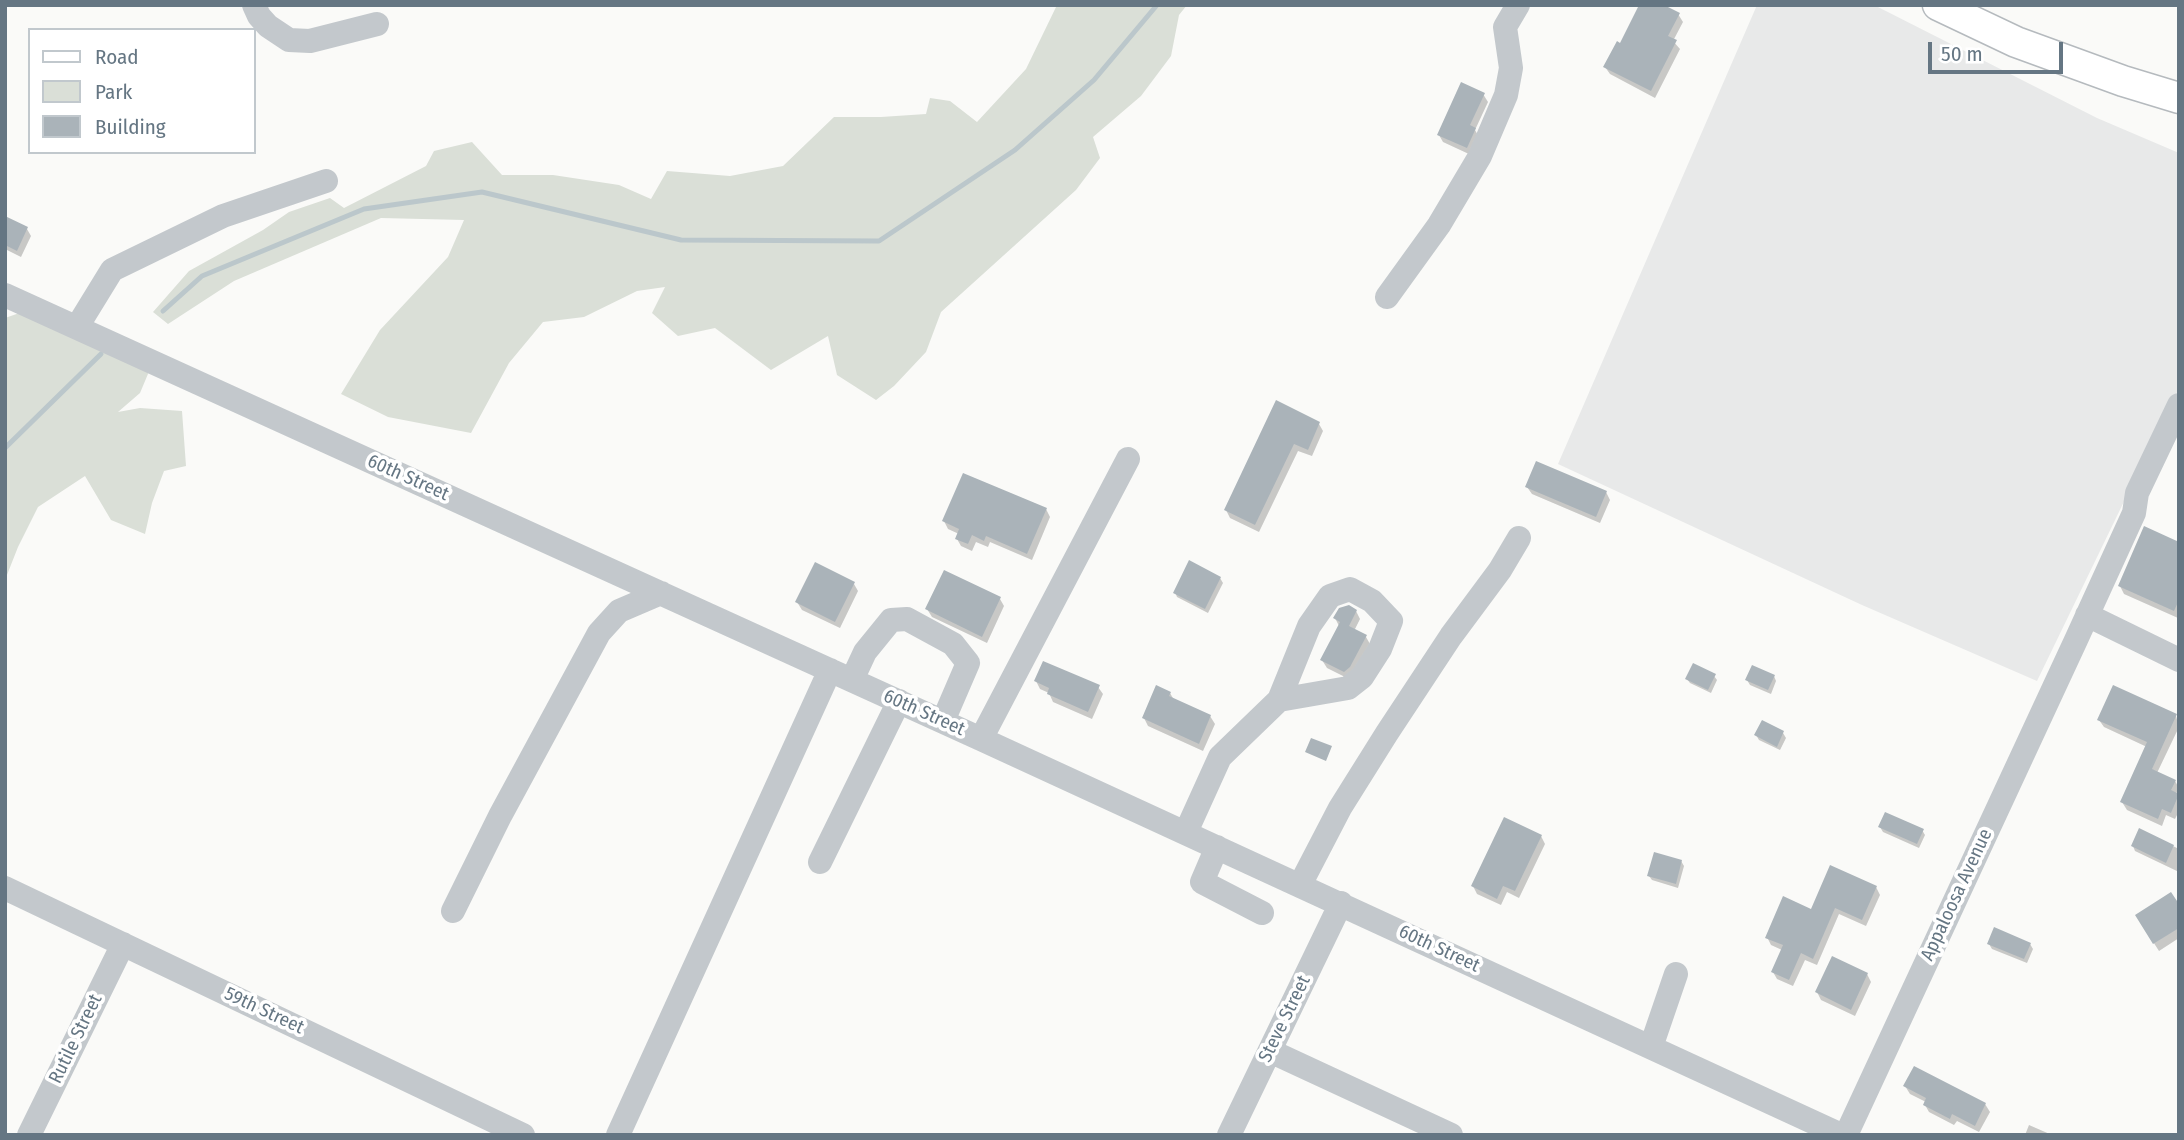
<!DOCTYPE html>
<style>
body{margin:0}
#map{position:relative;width:2184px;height:1140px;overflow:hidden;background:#fafaf8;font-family:"Fira Sans Condensed",sans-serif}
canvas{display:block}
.frame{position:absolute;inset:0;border:7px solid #657683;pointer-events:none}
.legend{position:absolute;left:28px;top:28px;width:228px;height:126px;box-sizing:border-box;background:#fff;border:2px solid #c1c8cd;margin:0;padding:9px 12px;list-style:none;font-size:21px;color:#657683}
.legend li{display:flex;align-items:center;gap:14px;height:35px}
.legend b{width:35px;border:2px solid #c1c8cd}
.scale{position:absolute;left:1928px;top:42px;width:135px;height:32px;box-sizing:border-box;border:4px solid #657683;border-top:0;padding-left:9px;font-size:21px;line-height:24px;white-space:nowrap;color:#657683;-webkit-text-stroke:5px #fff;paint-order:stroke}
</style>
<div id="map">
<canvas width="2184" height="1140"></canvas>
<div class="frame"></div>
<ul class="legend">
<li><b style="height:9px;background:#fff"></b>Road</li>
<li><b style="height:19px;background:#dadfd7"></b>Park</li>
<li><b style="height:19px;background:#aab3b9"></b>Building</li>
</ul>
<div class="scale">50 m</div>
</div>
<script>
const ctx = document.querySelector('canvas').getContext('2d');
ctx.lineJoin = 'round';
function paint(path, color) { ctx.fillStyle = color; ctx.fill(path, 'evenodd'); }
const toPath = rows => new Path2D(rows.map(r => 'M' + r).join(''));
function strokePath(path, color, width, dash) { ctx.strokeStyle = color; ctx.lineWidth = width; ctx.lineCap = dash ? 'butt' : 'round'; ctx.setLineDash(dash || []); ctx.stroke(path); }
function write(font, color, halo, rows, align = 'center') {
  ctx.font = font + ' "Fira Sans Condensed",sans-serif'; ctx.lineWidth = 7; ctx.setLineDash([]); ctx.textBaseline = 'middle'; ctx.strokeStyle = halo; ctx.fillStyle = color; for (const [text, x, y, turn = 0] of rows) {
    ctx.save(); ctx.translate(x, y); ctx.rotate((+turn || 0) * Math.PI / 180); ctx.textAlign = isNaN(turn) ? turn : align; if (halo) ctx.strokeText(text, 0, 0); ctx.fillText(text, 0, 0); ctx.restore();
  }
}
paint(toPath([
 [1757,5,1874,5,2097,118,2179,153,2179,388,2037,681,1862,605,1558,464]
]), '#e8e9e9');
paint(toPath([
 [1057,5,1187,5,1179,15,1171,56,1141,96,1093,137,1100,158,1076,190,941,312,926,352,894,386,876,400,837,375,828,336,771,370,715,328,678,336,652,313,665,287,637,291,584,317,543,322,509,363,471,433,388,417,341,394,380,330,448,257,464,220,381,218,234,281,168,324,153,312,189,271,263,230,289,212,330,198,344,208,426,166,434,151,472,142,502,175,553,175,619,185,651,199,667,171,730,176,783,166,834,117,881,117,926,114,930,98,950,101,977,122,1026,69],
 [34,308,153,362,140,393,118,412,140,408,182,411,186,466,164,471,152,503,145,534,111,520,85,476,38,507,18,547,5,580,5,318]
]), '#dadfd7');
paint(toPath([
 [1678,14,1683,22,1673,41,1680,49,1655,98,1610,74,1605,67,1621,45],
 [1483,94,1488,102,1475,130,1479,137,1471,155,1443,142,1439,135],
 [5,218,27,229,31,236,21,257,5,249],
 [1277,403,1319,424,1323,431,1312,456,1298,451,1259,532,1230,518,1226,510],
 [1527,487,1606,492,1610,500,1600,523,1532,494],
 [1046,509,1050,517,1032,560,990,542,988,547,976,542,972,551,961,546,957,539,959,534,948,529,944,521],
 [2179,543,2178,618,2124,594,2120,586],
 [1220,578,1223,583,1208,613,1177,597,1175,592],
 [854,584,858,591,840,628,802,610,797,602],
 [1000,599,1004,606,987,643,932,617,927,609],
 [1356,611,1360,619,1354,631,1366,637,1370,644,1349,679,1327,668,1322,660,1339,626,1335,618],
 [1714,676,1717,680,1711,693,1690,683,1687,679],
 [1774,676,1776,681,1771,694,1750,685,1747,680],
 [1036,681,1098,687,1103,694,1092,719,1053,702,1049,693,1040,689],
 [1170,693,1174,700,1210,716,1215,724,1203,751,1148,726,1144,718],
 [2176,716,2179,727,2157,773,2175,781,2179,788,2176,794,2179,797,2179,811,2175,819,2166,815,2162,826,2127,810,2122,802,2147,747,2104,727,2099,720],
 [1783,733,1786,738,1780,750,1759,740,1756,735],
 [1880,827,1922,830,1925,835,1919,848,1883,832],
 [2140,830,2179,849,2179,872,2135,851,2133,846],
 [1541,836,1545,844,1519,898,1507,892,1501,905,1477,894,1473,886],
 [1681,861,1684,866,1678,888,1652,880,1649,876],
 [1876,887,1880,895,1866,926,1839,914,1817,965,1805,960,1793,986,1777,979,1773,972,1782,950,1771,945,1767,937],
 [2179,907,2179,938,2159,951,2141,923],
 [1989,944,2030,944,2033,949,2027,963,1992,949],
 [1867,974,1871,982,1855,1016,1821,1000,1817,992],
 [1905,1086,1985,1104,1990,1112,1979,1132,1957,1121,1954,1125,1929,1112,1925,1105,1926,1102,1910,1094],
 [2029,1125,2052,1135,2025,1135]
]), '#0003');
strokePath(toPath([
 [163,311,202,276,364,209,482,192,681,240,879,241,1015,150,1094,80,1157,5],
 [5,448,101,354]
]), '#bbc7cb', 5);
paint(toPath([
 [1639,5,1664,5,1680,13,1668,36,1677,40,1651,91,1603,67,1617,41,1620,43],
 [1461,82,1485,93,1470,125,1476,128,1467,148,1437,135],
 [5,216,28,227,17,251,5,245],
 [1276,400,1320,422,1308,450,1294,444,1255,525,1224,510],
 [1536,461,1607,491,1596,517,1525,487],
 [963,473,1047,508,1027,554,986,536,984,541,972,535,968,544,955,539,959,529,942,521],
 [2144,526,2179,542,2179,600,2174,611,2118,586],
 [1189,560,1221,577,1205,609,1173,593],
 [815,562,855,582,835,622,795,602],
 [944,570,1001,597,982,637,925,609],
 [1349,605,1357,610,1349,626,1367,635,1350,667,1344,672,1320,660,1340,622,1333,618,1339,608],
 [1043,661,1100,685,1088,712,1047,694,1049,688,1034,681],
 [1693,663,1716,674,1708,690,1685,679],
 [1752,665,1775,675,1768,690,1745,680],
 [1156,685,1171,692,1169,696,1211,715,1199,744,1142,718],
 [2113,685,2177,714,2152,769,2176,780,2171,790,2179,794,2171,813,2162,809,2158,819,2120,802,2147,742,2097,720],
 [1762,720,1784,731,1777,747,1754,735],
 [1311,738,1332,746,1326,761,1305,752],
 [1885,812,1924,829,1917,844,1878,827],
 [1504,817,1542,835,1515,891,1503,886,1497,899,1471,886],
 [2139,828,2174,845,2166,863,2131,846],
 [1654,852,1682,860,1676,884,1647,876],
 [1830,865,1877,886,1862,920,1835,908,1813,959,1801,953,1789,980,1771,972,1783,945,1765,938,1783,896,1811,909],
 [2171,892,2179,904,2179,928,2153,944,2135,915],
 [1994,927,2031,943,2024,959,1987,944],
 [1832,956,1868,973,1851,1010,1815,992],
 [1914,1066,1986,1103,1975,1126,1952,1114,1950,1119,1923,1105,1926,1098,1903,1086]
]), '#aab3b9');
const major = toPath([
 [1938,5,2016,42,2123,81,2179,98]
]);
strokePath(major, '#b5babe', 33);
strokePath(toPath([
 [254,5,259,16,268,26,289,40,310,41,377,24],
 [5,295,981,739,1841,1135],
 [1387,297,1439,225,1480,156,1506,95,1511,68,1505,27,1518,5],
 [77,327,112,270,223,216,326,181],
 [2087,615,2179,660],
 [852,680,865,652,891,620,907,619,953,644,968,663,943,721],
 [981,739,1128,459],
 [1186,832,1220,757,1279,700,1309,626,1330,596,1350,589,1372,601,1391,621,1380,649,1362,677,1348,688,1279,700],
 [1217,847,1202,882,1262,913],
 [820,862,899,701],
 [1300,885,1340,808,1387,733,1451,636,1500,570,1519,538],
 [5,888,523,1135],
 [453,911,500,816,599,633,619,611,661,593],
 [1651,1047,1676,974],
 [1270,1051,1451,1135],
 [29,1135,123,944],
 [618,1135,830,670],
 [1229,1135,1341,903],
 [1846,1135,2076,640,2134,513,2137,493,2179,405]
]), '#c3c8cc', 24);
strokePath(major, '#fff', 30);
write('19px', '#657683', '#fff', [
 ["60th Street",408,478,24],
 ["60th Street",924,713,24],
 ["Appaloosa Avenue",1957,895,-65],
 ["60th Street",1439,949,25],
 ["59th Street",264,1011,25],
 ["Steve Street",1285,1019,-64],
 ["Rutile Street",76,1039,-64]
]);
</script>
